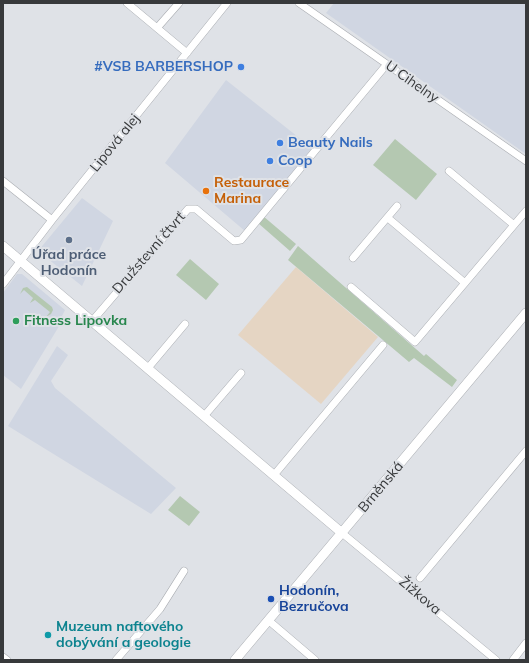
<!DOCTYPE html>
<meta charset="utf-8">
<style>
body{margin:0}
#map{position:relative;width:529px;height:663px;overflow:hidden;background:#dfe2e7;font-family:Mulish,sans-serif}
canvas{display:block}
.frame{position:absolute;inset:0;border:4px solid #37393b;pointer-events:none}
</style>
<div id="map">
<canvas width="529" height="663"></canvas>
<div class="frame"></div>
</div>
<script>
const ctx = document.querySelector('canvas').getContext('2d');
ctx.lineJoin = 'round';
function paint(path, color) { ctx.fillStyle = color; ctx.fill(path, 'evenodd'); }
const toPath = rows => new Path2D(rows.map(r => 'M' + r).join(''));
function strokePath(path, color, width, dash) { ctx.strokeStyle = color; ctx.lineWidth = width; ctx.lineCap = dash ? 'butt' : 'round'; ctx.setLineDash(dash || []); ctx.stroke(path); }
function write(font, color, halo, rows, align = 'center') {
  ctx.font = font + ' Mulish,sans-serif'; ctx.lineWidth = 4; ctx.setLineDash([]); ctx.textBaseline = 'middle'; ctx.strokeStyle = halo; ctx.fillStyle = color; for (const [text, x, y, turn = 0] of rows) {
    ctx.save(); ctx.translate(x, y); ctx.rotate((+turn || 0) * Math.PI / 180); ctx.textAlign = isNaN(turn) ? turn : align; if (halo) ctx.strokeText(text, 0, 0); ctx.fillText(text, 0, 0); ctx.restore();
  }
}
paint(toPath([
 [334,3,526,3,526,154,326,13],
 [226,80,312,148,245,231,165,163],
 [82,198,113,221,82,286,38,251],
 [17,274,22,274,65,310,62,316,64,318,21,389,3,375,3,293],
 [57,346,68,355,51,381,55,388,176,488,151,514,8,426]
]), '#d0d6e2');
paint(toPath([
 [296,267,378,337,321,404,238,335]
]), '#e5d5c3');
paint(toPath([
 [395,139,437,174,416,200,373,165],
 [263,216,296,244,290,251,258,223],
 [298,246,424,356,426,354,457,380,452,387,414,358,409,362,288,260],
 [190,259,219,284,206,300,176,275],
 [27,287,52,307,53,310,51,314,46,317,50,312,35,300,30,303,33,298,24,290,20,294,23,288],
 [180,496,200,512,189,526,168,510]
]), '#b4c8b1');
const street = toPath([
 [127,3,187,53],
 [299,3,526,161],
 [157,28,179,3],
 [449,171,514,225,526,211],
 [3,181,52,220],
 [388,218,465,283],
 [353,258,397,206],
 [3,284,52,220,227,3],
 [351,287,415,342,514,225],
 [93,320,188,209,196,209,234,241,241,240,387,64],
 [148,368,185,324],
 [205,415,241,373],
 [274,475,383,345],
 [342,533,496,660],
 [420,578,526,451],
 [268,620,315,660],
 [3,657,7,660],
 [116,660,160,609,184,571],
 [513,660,526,643]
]);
const secondary = toPath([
 [3,246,342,533],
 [235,660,526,313]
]);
strokePath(street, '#a9acb1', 8);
strokePath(secondary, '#a9acb1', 10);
strokePath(street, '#fff', 7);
strokePath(secondary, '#fff', 9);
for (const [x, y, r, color] of [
 [241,67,4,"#3f7fe0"],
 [280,143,4,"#3f7fe0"],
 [270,161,4,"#3f7fe0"],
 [206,191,4,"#e8710a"],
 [69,240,4,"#5c6f8a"],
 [16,321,4,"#2e9e5b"],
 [271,599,4,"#1a4fb4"],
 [48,635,4,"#0f9aa8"]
]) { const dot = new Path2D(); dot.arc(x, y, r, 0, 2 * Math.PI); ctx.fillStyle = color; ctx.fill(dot); strokePath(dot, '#dfe2e7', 1.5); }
write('bold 14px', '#366cbe', '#dfe2e7', [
 ["#VSB BARBERSHOP",233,67,"right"],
 ["Beauty Nails",288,143],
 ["Coop",278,161]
], 'left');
write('14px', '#37393b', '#dfe2e7', [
 ["U Cihelny",412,82,35],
 ["Lipová alej",115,143,-51],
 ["Družstevní čtvrť",149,253,-49],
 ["Brněnská",381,487,-50],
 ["Žižkova",420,596,40]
]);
write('bold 14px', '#c56008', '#dfe2e7', [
 ["Restaurace",214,183],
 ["Marina",214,199]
], 'left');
write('bold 14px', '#4e5e75', '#dfe2e7', [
 ["Úřad práce",69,255],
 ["Hodonín",69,271]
]);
write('bold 14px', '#27864d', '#dfe2e7', [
 ["Fitness Lipovka",24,321]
], 'left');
write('bold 14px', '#164399', '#dfe2e7', [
 ["Hodonín,",279,591],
 ["Bezručova",279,607]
], 'left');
write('bold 14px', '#0d838f', '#dfe2e7', [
 ["Muzeum naftového",56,627],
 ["dobývání a geologie",56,643]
], 'left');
</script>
